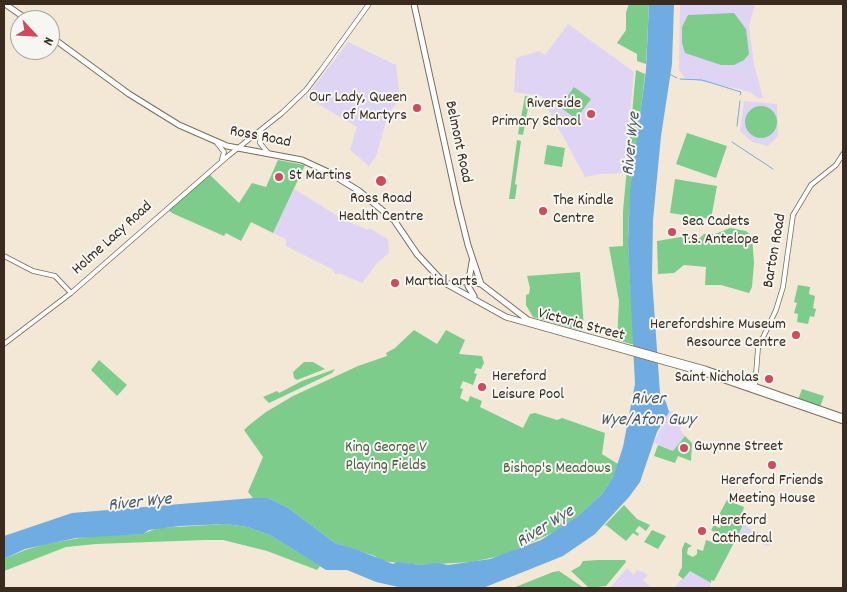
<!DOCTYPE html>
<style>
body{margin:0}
#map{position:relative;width:847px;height:592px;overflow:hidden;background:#f3e8d5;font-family:Dekko,sans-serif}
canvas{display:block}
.frame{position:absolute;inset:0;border:5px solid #3b2a1e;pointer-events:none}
.north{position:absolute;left:10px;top:10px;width:50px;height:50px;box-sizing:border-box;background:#f6f6f2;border:1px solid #aba49d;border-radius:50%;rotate:115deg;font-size:14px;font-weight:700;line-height:20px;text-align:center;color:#3b2a1e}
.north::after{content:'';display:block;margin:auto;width:18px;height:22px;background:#d1495b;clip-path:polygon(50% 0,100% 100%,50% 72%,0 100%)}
</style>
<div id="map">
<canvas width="847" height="592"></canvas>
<div class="frame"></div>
<div class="north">N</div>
</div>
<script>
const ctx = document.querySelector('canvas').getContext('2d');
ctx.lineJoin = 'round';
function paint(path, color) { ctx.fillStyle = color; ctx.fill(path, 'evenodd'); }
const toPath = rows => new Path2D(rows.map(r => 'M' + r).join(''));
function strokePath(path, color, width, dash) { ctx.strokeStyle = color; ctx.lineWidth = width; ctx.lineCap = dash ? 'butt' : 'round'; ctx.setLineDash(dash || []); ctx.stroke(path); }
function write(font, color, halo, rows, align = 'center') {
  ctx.font = font + ' Dekko,sans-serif'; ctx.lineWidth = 4; ctx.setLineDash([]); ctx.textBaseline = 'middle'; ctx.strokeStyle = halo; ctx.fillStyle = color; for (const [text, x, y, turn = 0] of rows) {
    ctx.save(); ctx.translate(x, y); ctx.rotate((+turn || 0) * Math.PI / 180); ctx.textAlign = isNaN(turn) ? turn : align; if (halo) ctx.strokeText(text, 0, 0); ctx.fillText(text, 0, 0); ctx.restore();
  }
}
paint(toPath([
 [680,4,755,4,749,26,754,64,763,98,758,98,750,92,739,89,685,78,679,70],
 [568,24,634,72,624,173,600,174,585,177,541,96,514,92,516,58,539,51,545,55],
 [348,42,396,65,400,98,388,115,376,156,369,166,350,150,357,127,306,97],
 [744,101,777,104,778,136,768,146,752,142,740,131],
 [294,189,344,220,368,230,369,228,388,239,389,253,377,263,362,283,341,274,335,274,332,269,286,246,286,239,273,233],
 [669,410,684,417,680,429,685,436,673,451,654,443],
 [744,524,750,529,772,538,769,546,751,540,749,544,737,539],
 [627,568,634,575,637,570,645,573,648,575,643,580,650,587,610,588],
 [690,570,711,583,710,588,674,588]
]), '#dfd4f4');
paint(toPath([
 [629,4,649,4,646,64,637,61,637,54,617,43,626,30,626,12],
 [734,13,746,29,749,54,744,60,734,65,721,65,685,53,682,43,682,27,688,15],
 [636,70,645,74,629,213,628,243,634,344,631,344,617,340,619,301,609,247,623,246,623,211],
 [574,87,591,99,576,119,560,107],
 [525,96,530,97,523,135,518,134],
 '745 122a16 16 0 1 1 32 0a16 16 0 1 1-32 0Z',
 [687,133,727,146,716,178,676,164],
 [517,140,521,141,515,184,517,185,515,199,509,199],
 [547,145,565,148,562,167,544,164],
 [278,160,305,165,273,233,251,222,241,241,226,233,224,236,174,214,166,209,208,173,239,203,252,183,266,187],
 [675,179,717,186,711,219,670,213],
 [730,228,746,231,752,236,754,263,752,287,749,293,721,285,705,285,706,267,684,265,674,273,658,274,657,241,693,235,695,238,700,238,704,234,715,234],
 [580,272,584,327,582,331,533,317,526,305,526,295,529,294,530,288,527,276],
 [798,285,810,287,809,294,815,296,813,308,816,309,814,317,810,316,808,324,797,322,798,314,794,313,797,303,794,302],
 [414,330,437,344,446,330,465,340,459,354,482,356,484,363,481,369,476,368,474,373,477,374,473,385,463,381,460,388,463,389,460,398,468,402,470,396,482,401,480,407,523,428,530,414,535,413,557,420,562,418,605,433,602,454,618,464,613,477,602,494,578,516,554,532,504,555,472,562,420,565,380,561,375,556,335,543,287,507,268,498,253,498,248,492,263,457,244,430,248,426,266,412,293,396,358,366,387,356,386,353,395,348],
 [99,360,127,385,117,396,91,370],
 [304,362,313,362,325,369,297,380,294,378,293,372],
 [335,369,332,373,269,403,263,397,277,391,279,393,302,381],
 [802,389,824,396,820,407,798,400],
 [685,436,692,443,691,461,678,456,675,463,654,456,658,445,673,451],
 [727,500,744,507,742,514,748,516,714,581,711,580,711,583,690,571,683,579,678,575,682,567,682,549,685,542,692,546,688,548,687,554,693,557,697,554,697,549,703,551,706,540,712,542,716,533,711,530,714,525,719,528,721,526,715,522],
 [624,505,637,519,650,525,646,531,639,526,635,531,639,534,638,536,633,533,626,541,606,525,604,526],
 [226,524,247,527,270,535,320,566,317,570,267,551,223,540,205,540,96,544,66,547,4,571,4,559,25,550,46,544,91,536,142,534,158,528],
 [652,530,666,536,658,549,644,542],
 [598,560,625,560,626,562,606,586,589,588,571,571,580,566,583,561],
 [559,571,584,588,513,588,553,572]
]), '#7dcc8c');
paint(toPath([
 [649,4,674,4,672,64,661,136,653,220,652,278,660,393,666,402,669,412,657,432,640,482,629,497,595,534,563,556,483,588,403,588,376,582,347,570,326,570,270,535,247,527,226,524,180,526,149,530,143,534,76,538,25,549,4,559,4,536,72,513,253,498,268,498,287,507,335,543,358,550,393,564,397,562,420,565,438,563,448,565,490,559,541,540,578,516,602,494,613,477,623,447,635,384,628,243,630,192,646,70]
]), '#6face1');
strokePath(toPath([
 [669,74,677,78],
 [680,79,702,80,741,92,740,95],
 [737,126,740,101],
 [732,142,773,169]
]), '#6face1', 1);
const secondary = toPath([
 [261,131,260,143,268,153],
 [217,143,224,152,222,159],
 [4,256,33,271,55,276,71,293],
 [4,344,71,293,228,156,282,113,306,90,322,69,369,4],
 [755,387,758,348,776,310,783,287,793,215,811,185,836,165,843,154]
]);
const highway = toPath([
 [5,4,28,20],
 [414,4,458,205,468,245,481,284],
 [50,36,129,94,179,125,227,146,302,160,328,172,359,191,394,220,417,254,443,282,506,317,704,373,843,421],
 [472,262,468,286,474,296],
 [449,284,469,281,481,284,528,320,705,369,843,417]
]);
strokePath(secondary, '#7b6c5e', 5.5);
strokePath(highway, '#7b6c5e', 7);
strokePath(secondary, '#fff', 4);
strokePath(highway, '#fff', 5);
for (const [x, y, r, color] of [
 [417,108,5,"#d1495b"],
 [591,114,5,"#d1495b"],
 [279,177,5,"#d1495b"],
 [381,181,6,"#d1495b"],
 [543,211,5,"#d1495b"],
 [672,232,5,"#d1495b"],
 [395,283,5,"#d1495b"],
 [796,335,5,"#d1495b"],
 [769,379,5,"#d1495b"],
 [482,387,5,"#d1495b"],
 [684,448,5,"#d1495b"],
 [772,465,5,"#d1495b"],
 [702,531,5,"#d1495b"]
]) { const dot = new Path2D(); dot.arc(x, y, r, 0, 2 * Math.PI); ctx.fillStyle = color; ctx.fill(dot); strokePath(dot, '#f6f6f2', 2); }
write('16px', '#3b2a1e', '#f6f6f2', [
 ["Our Lady, Queen",407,99,"right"],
 ["of Martyrs",407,117,"right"],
 ["Riverside",581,105,"right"],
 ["Primary School",581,123,"right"],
 ["St Martins",289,177],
 ["Ross Road",381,200,"center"],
 ["Health Centre",381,218,"center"],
 ["The Kindle",553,202],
 ["Centre",553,220],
 ["Sea Cadets",682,223],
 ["T.S. Antelope",682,241],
 ["Martial arts",405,283],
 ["Herefordshire Museum",786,326,"right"],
 ["Resource Centre",786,344,"right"],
 ["Hereford",492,378],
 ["Leisure Pool",492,396],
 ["Saint Nicholas",759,379,"right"],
 ["Gwynne Street",694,448],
 ["Hereford Friends",772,482,"center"],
 ["Meeting House",772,500,"center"],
 ["Hereford",712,522],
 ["Cathedral",712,540]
], 'left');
write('16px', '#3b2a1e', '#f6f6f2', [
 ["Ross Road",260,138,11],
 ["Belmont Road",457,142,78],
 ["Holme Lacy Road",113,239,-42],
 ["Barton Road",776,251,-80],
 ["Victoria Street",581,326,15]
]);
write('16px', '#4f5b3f', '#f6f6f2', [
 ["King George V",386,449],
 ["Playing Fields",386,467],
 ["Bishop's Meadows",557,470]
]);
write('italic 18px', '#4d5862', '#f6f6f2', [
 ["River Wye",633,144,-84],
 ["River",648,401],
 ["Wye/Afon Gwy",648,422],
 ["River Wye",140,504,-6],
 ["River Wye",546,528,-32]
]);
</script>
